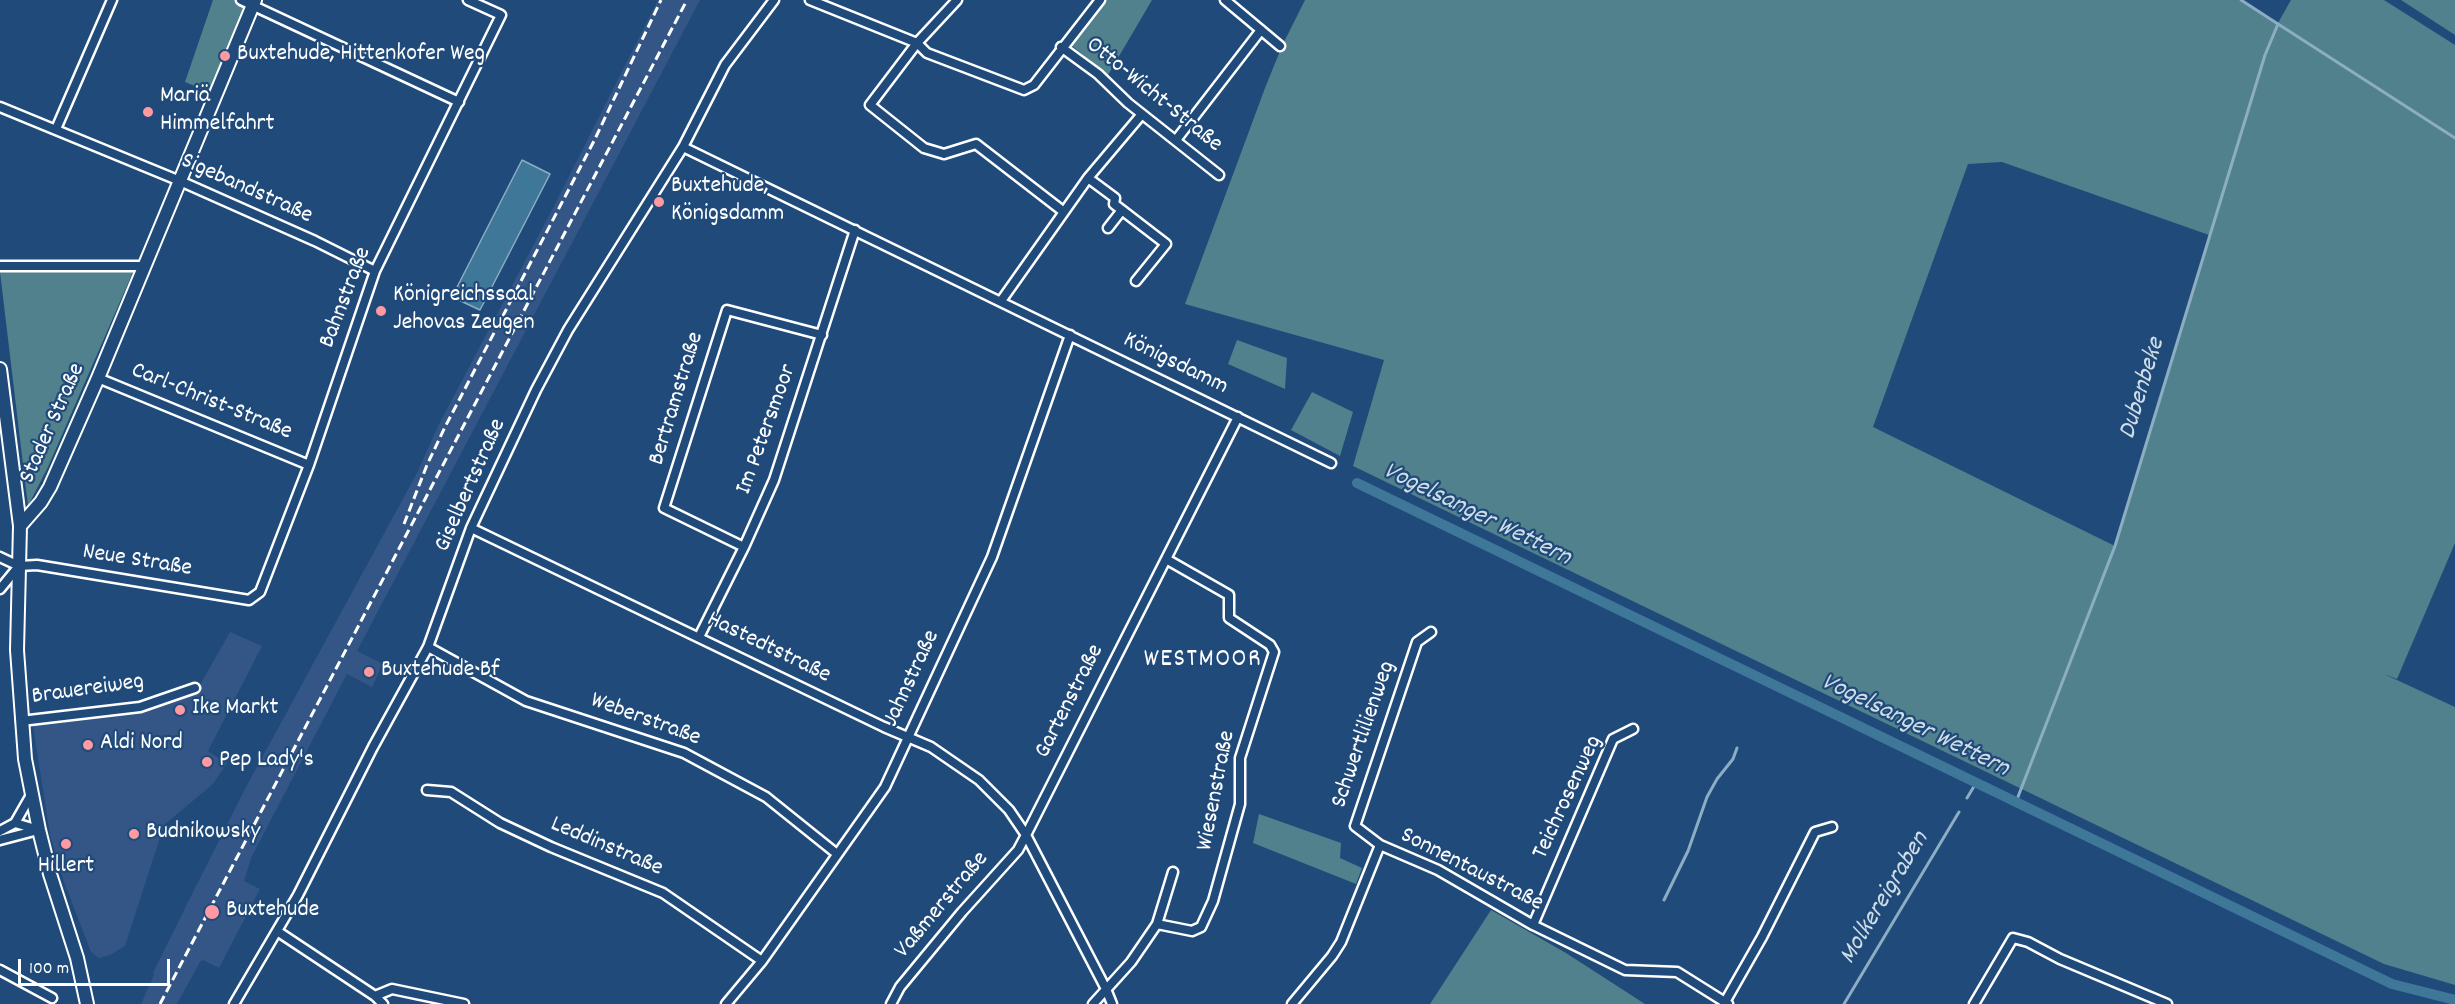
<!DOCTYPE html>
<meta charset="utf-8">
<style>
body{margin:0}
#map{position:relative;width:2455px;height:1004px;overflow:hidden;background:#1f4a7a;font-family:Dekko,sans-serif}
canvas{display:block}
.scale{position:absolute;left:18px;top:959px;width:152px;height:27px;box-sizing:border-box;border:3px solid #fff;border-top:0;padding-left:8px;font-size:18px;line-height:21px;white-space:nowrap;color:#fff;-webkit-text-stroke:4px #1f4a7a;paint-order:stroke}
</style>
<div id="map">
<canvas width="2455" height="1004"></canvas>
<div class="scale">100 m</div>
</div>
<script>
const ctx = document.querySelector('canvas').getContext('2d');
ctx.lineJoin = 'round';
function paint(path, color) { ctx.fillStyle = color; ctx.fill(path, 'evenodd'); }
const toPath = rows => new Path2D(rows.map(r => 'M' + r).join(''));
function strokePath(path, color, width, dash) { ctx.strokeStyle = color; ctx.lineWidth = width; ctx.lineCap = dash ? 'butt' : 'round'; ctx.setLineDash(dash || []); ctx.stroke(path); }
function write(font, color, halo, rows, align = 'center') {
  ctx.font = font + ' Dekko,sans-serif'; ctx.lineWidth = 4.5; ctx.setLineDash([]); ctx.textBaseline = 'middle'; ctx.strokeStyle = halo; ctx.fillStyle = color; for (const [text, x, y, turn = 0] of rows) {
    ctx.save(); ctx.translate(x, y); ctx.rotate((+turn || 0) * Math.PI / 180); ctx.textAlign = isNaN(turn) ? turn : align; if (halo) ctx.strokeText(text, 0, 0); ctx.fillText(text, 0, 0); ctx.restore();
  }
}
paint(toPath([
 [658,0,700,0,357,651,383,664,372,687,347,674,251,858,244,881,260,889,219,968,203,960,200,962,177,1004,141,1004,154,975,153,973,189,900,246,787,417,473,438,426,553,208],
 [230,632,262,646,208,751,227,763,213,784,164,825,125,946,110,955,99,958,91,952,64,882,50,835,31,713,139,702,200,685]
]), '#335686');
paint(toPath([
 [213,0,250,0,212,93,185,82],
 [1106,0,1152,0,1108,75,1071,45],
 [1305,0,2241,0,2278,23,2291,0,2384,0,2455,45,2455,543,2397,679,2384,674,2455,707,2455,985,2384,964,1353,466,1384,360,1185,304,1265,88,1282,46],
 [2002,162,2209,235,2115,546,1873,427,1968,164],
 [2401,0,2455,0,2455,35],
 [0,272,133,272,48,467,28,506],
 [1237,340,1287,358,1285,389,1228,364],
 [1312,392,1353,412,1340,456,1291,430],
 [1259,814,1341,843,1340,858,1362,868,1356,884,1253,843],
 [1491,910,1566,953,1645,1004,1430,1004]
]), '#50818c');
const water = toPath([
 [522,160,550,174,480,310,452,297,522,160]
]);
paint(water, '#3f7799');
strokePath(water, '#8cadc2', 1.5);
strokePath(toPath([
 [2278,24,2455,138],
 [1967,798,1976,783],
 [2016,802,2115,546,2265,55,2278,24,2241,0],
 [1664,900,1688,851,1707,797,1717,779,1733,759,1737,748],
 [1844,1004,1959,812]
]), '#8cadc2', 3);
strokePath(toPath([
 [1357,483,2392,984,2455,1000]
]), '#3f7799', 10);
const street = toPath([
 [241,0,459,102],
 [810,0,917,43,927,53,1024,90,1034,85,1100,0],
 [957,0,917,43,870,105,924,148,944,154,976,144,1064,212],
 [1225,0,1280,46],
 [1061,47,1098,74,1128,103,1219,175],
 [0,107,180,181,315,241,375,271],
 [56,129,112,0],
 [1176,140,1261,30],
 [683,147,1331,463],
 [1088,178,1115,198,1114,204,1166,244,1136,281],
 [1108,228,1122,210],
 [0,266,145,266],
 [1001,301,1088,178,1142,114],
 [98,378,309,465],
 [471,528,884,727,931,747,979,780,1009,810,1026,835,1106,989,1112,1004],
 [744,547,664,508,727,310,822,335],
 [0,557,19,566,37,565,249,600,260,592,309,465,375,271,501,15,468,0],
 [0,589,19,566],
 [699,637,744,547,774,480,855,230],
 [428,647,526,701,684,753,766,797,837,854],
 [21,721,140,707,195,688],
 [427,790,451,792,500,823,551,847,663,893,762,961],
 [15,823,31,795],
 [0,831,15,823,39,830],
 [0,840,38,830],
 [1380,845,1355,826,1417,642,1431,632],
 [1157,924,1192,931,1201,927,1213,901,1240,804,1240,758,1274,652,1270,645,1229,618,1229,595,1166,559],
 [1533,925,1613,739,1633,729],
 [277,931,375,996,383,1004],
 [0,970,52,998],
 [375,996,392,989,464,1004],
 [1725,1002,1762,937,1815,832,1832,827],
 [234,1004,298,895,373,747,428,647,471,528,536,390,568,330,683,147,725,65,774,0],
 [726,1004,762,961,885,787,992,557,1070,335],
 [891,1004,900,987,962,912,1018,850,1026,835,1238,417],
 [1093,1004,1131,962,1157,924,1173,872],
 [1292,1004,1332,956,1341,942,1380,845,1438,870,1533,925,1625,970,1677,972,1728,1004],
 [1974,1004,2013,938,2028,942,2060,959,2167,1004]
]);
const secondary = toPath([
 [0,369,20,526,17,650,25,759,39,830,50,874,77,958,87,1004],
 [20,526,41,502,50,487,98,378,255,0]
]);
strokePath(street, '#fff', 13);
strokePath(secondary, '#fff', 16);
strokePath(street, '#1f4a7a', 8);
strokePath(secondary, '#1f4a7a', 12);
strokePath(toPath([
 [404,524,427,465,445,427,594,141,661,0],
 [160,1004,687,0]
]), '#fff', 3, [9, 4.5]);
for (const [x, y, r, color] of [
 [225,56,6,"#ff9aa2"],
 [148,112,6,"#ff9aa2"],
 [659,202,6,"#ff9aa2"],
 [381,311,6,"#ff9aa2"],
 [369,672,6,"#ff9aa2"],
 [180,710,6,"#ff9aa2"],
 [88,745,6,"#ff9aa2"],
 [207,762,6,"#ff9aa2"],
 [134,834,6,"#ff9aa2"],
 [66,844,6,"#ff9aa2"],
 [212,912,8,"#ff9aa2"]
]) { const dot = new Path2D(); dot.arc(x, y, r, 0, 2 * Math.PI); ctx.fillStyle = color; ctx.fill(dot); strokePath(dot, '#1f4a7a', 2); }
write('24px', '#fff', '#1f4a7a', [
 ["Buxtehude, Hittenkofer Weg",237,56],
 ["Mariä",160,98],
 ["Himmelfahrt",160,126],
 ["Buxtehude,",671,188],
 ["Königsdamm",671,216],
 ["Königreichssaal",393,297],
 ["Jehovas Zeugen",393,325],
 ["Buxtehude Bf",381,672],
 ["Ike Markt",192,710],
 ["Aldi Nord",100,745],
 ["Pep Lady's",219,762],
 ["Budnikowsky",146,834],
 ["Hillert",66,868,"center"],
 ["Buxtehude",226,912]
], 'left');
write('24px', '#fff', '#1f4a7a', [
 ["Otto-Wicht-Straße",1153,96,39],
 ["Sigebandstraße",246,190,24],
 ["Bahnstraße",347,298,-69],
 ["Königsdamm",1175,365,26],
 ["Bertramstraße",678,399,-73],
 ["Carl-Christ-Straße",211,403,22],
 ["Stader Straße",54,424,-66],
 ["Im Petersmoor",768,430,-70],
 ["Giselbertstraße",472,486,-66],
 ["Neue Straße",137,562,9],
 ["Hastedtstraße",768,649,26],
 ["Jahnstraße",913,679,-65],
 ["Brauereiweg",88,691,-8],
 ["Gartenstraße",1071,702,-63],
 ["Weberstraße",645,721,20],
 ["Schwertlilienweg",1365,735,-71],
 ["Wiesenstraße",1218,791,-79],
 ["Teichrosenweg",1569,798,-65],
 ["Leddinstraße",606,848,23],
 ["Sonnentaustraße",1471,871,27],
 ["Vaßmerstraße",943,906,-50]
]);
write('italic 26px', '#cfdde6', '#1f4a7a', [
 ["Dubenbeke",2144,389,-73],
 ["Vogelsanger Wettern",1476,516,26],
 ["Vogelsanger Wettern",1914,727,26],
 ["Molkereigraben",1886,899,-59]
]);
ctx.letterSpacing = '1.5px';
write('26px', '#fff', '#1f4a7a', [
 ["WESTMOOR",1203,661]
]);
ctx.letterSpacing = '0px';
</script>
